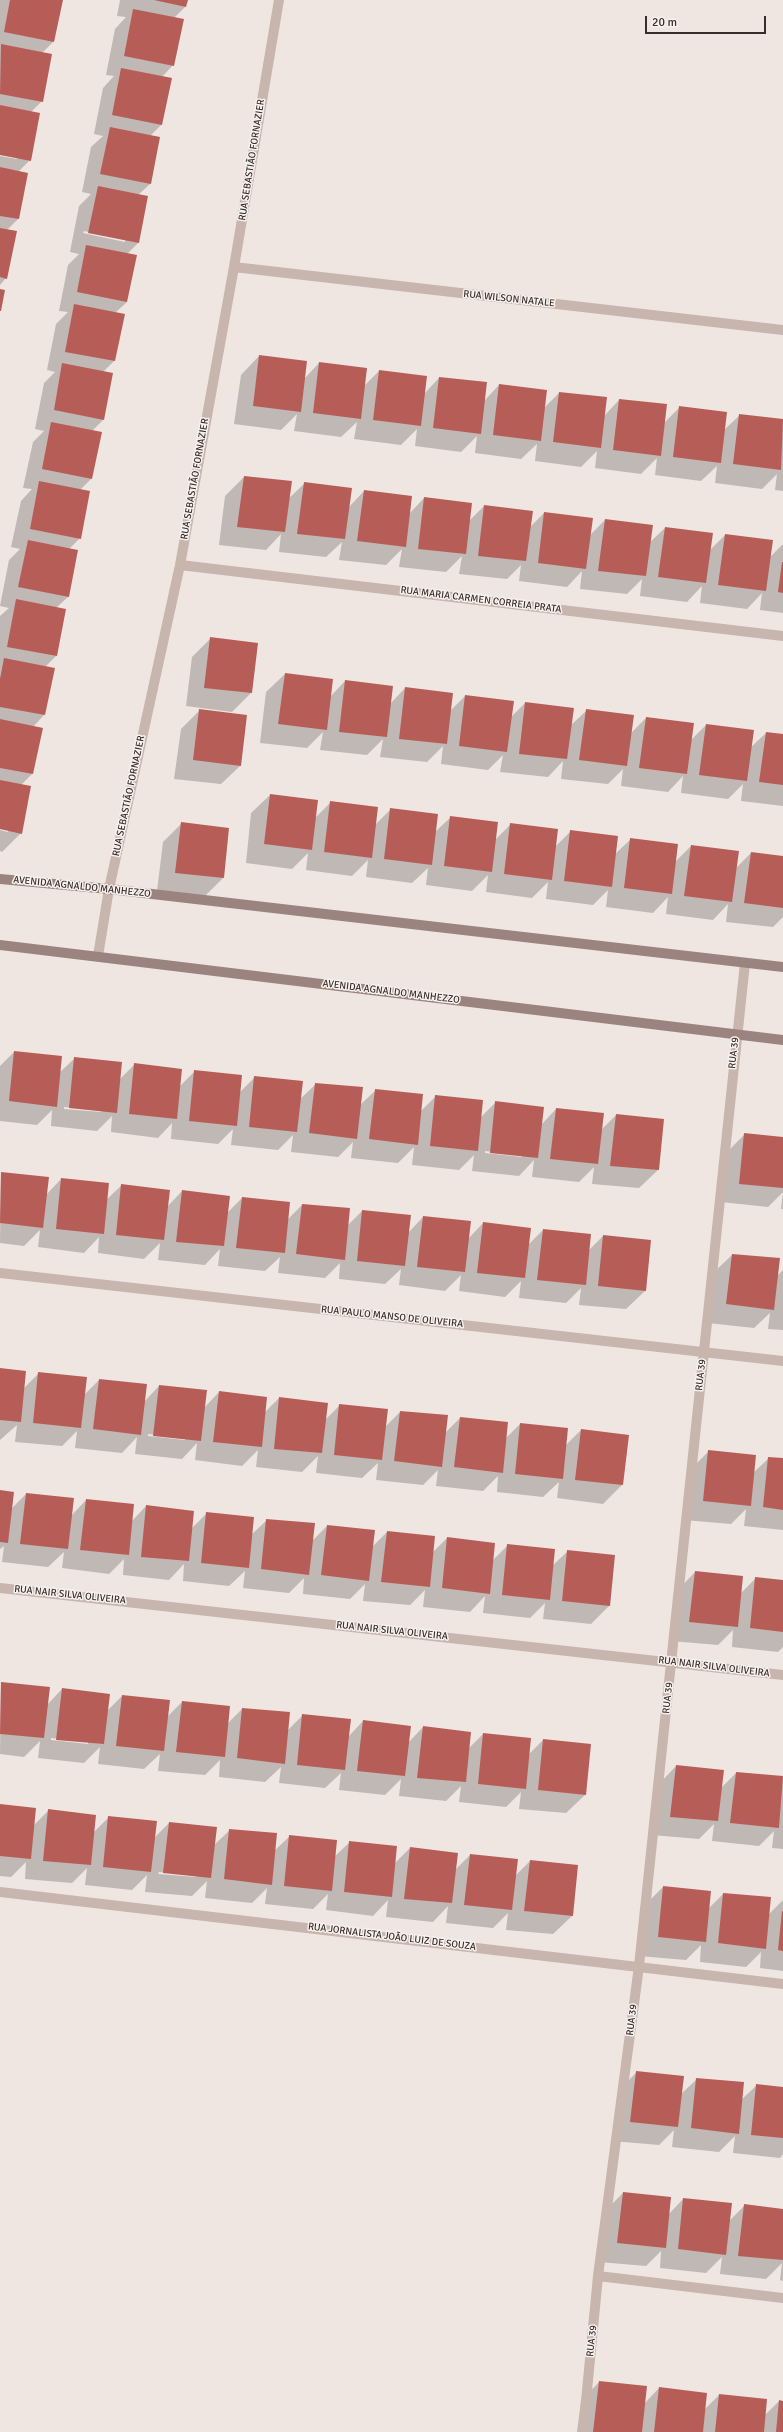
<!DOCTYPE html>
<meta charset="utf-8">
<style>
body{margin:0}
#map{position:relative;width:783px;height:2432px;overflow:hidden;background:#f0e6e1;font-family:Signika,sans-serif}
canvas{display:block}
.scale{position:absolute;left:645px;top:16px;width:121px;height:18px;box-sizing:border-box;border:2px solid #372d2b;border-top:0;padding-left:5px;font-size:12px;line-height:14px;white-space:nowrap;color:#372d2b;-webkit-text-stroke:3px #f8f1ed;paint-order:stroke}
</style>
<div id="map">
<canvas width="783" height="2432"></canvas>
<div class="scale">20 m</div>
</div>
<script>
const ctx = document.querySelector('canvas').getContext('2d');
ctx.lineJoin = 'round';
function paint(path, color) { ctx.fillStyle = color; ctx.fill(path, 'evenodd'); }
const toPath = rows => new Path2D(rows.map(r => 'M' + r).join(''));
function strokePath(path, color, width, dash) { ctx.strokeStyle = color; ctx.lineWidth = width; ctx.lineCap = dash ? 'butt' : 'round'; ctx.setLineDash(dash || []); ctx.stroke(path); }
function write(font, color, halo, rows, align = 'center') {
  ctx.font = font + ' Signika,sans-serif'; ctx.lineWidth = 3; ctx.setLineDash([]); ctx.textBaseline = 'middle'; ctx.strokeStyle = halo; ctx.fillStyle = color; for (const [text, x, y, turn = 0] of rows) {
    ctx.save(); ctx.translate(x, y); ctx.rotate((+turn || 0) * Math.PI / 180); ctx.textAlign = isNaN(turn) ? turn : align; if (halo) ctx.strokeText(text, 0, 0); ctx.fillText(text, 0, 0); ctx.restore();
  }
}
paint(toPath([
 [0,0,62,0,53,42,42,53,42,101,31,112,30,160,18,172,18,219,7,230,6,278,0,285,0,156,17,159,17,157,0,154],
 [120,0,187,0,185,7,174,18,173,65,162,77,161,125,150,136,150,184,138,195,147,197,138,243,127,254,127,302,115,313,115,360,103,372,112,374,103,420,92,431,91,479,80,490,80,538,69,549,77,551,68,597,56,608,56,656,45,667,54,669,44,715,33,727,32,774,21,785,21,833,2,852,0,851,0,830,8,832,8,830,0,828,0,616,9,608,0,606,9,560,20,549,11,547,21,501,32,489,23,488,33,442,44,431,35,429,44,383,55,372,47,370,56,324,68,312,59,311,68,265,79,254,70,252,79,206,91,194,82,192,91,147,103,136,94,134,103,88,114,76,106,75,115,29,126,17,117,16],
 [84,231,125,240,125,242,83,233],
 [259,356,304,379,319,363,364,386,379,371,424,394,439,378,484,401,499,385,544,408,559,393,604,416,619,400,664,423,680,407,724,430,740,415,783,420,783,491,775,490,777,474,762,489,715,483,717,466,701,481,655,475,657,458,641,474,595,468,597,451,581,467,535,461,537,444,521,459,475,453,477,436,461,452,415,446,417,429,401,445,354,439,357,422,341,437,294,431,297,414,281,430,234,424,241,375],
 [244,477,288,499,304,484,349,507,364,491,409,514,424,498,469,521,484,506,529,528,544,513,589,536,605,520,649,543,665,528,709,551,725,535,769,558,783,544,783,613,760,610,762,593,747,609,700,603,702,586,687,602,640,596,642,579,627,594,580,589,582,571,567,587,519,581,521,565,507,579,459,574,462,556,446,572,399,567,402,549,386,565,339,560,342,542,326,557,279,552,281,534,266,550,219,545,225,496],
 [211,638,257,644,251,693,232,712,186,706,192,657],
 [285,674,330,697,345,681,390,704,405,688,450,711,465,696,510,718,525,703,570,726,586,711,630,734,646,718,690,741,706,725,750,748,766,733,783,735,783,806,741,801,743,784,728,799,681,793,683,776,668,792,621,786,623,769,608,784,561,779,563,761,548,777,500,772,503,755,488,770,441,764,443,746,427,762,380,757,383,739,367,755,320,750,323,732,307,748,260,743,266,692],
 [199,711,240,766,221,784,174,779,181,729],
 [270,795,315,818,331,802,375,825,391,809,435,832,451,817,495,840,511,824,555,847,571,831,615,854,631,839,675,862,691,846,735,869,751,853,783,857,783,917,773,927,726,922,728,904,713,920,666,914,668,897,653,913,606,907,608,890,593,905,546,899,548,882,532,898,486,892,488,875,472,891,426,885,428,868,412,883,366,877,368,860,352,876,306,870,308,853,292,869,246,863,251,813],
 [182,823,228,829,223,878,204,897,157,891,163,842],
 [14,1052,59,1073,75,1058,119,1080,135,1064,180,1086,195,1071,240,1092,255,1077,300,1099,316,1084,360,1105,376,1090,420,1112,436,1096,480,1118,496,1102,541,1125,556,1109,601,1130,616,1115,658,1170,639,1188,592,1184,594,1167,579,1182,532,1177,534,1160,519,1176,472,1171,474,1155,459,1170,412,1165,414,1147,398,1163,351,1158,353,1142,338,1157,291,1152,293,1135,278,1150,231,1145,233,1129,218,1144,171,1139,172,1123,158,1138,111,1132,112,1116,97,1131,51,1126,52,1110,37,1125,0,1121,0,1066],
 [64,1107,101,1110,101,1112,64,1109],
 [485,1151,522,1155,522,1157,485,1153],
 [745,1134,783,1138,783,1209,781,1209,783,1192,768,1207,721,1202,726,1153],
 [1,1173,46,1195,61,1179,106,1200,122,1185,167,1207,182,1191,227,1213,242,1198,287,1220,302,1205,347,1226,362,1211,408,1233,423,1217,468,1239,483,1223,528,1245,543,1230,588,1251,603,1236,645,1291,626,1309,579,1305,581,1288,566,1303,519,1298,521,1281,505,1297,459,1291,461,1275,445,1291,399,1285,401,1269,385,1284,339,1279,340,1263,325,1278,278,1273,280,1257,265,1271,218,1266,220,1249,205,1265,158,1260,160,1243,144,1259,98,1253,99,1237,84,1253,38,1247,40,1230,24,1246,0,1243],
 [732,1255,777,1276,783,1270,783,1330,768,1329,770,1313,754,1328,708,1323,713,1273],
 [0,1369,24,1388,39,1373,84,1395,99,1380,144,1402,159,1386,204,1408,219,1392,264,1413,279,1398,325,1420,340,1405,385,1427,400,1412,445,1433,460,1418,505,1439,520,1424,565,1446,581,1430,627,1435,622,1485,603,1504,557,1498,559,1482,543,1497,497,1492,498,1476,483,1491,436,1486,438,1470,423,1485,376,1480,378,1463,362,1478,316,1473,318,1456,302,1472,256,1467,258,1450,242,1466,195,1460,197,1443,182,1459,135,1454,137,1437,122,1453,75,1448,77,1431,62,1446,15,1442,17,1425,0,1440],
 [148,1434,185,1438,185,1440,148,1436],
 [709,1451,753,1473,769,1458,783,1459,783,1530,744,1526,746,1509,731,1524,684,1520,690,1470],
 [0,1492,11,1509,26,1494,71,1516,86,1500,131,1522,146,1506,191,1529,207,1513,251,1535,267,1520,312,1541,327,1526,373,1531,372,1547,387,1532,432,1553,447,1538,492,1561,508,1545,552,1566,568,1551,609,1606,591,1624,543,1619,545,1603,530,1618,483,1613,485,1596,470,1612,423,1607,425,1590,410,1605,363,1601,365,1584,350,1599,303,1594,304,1578,289,1593,243,1588,245,1571,229,1586,183,1581,184,1564,169,1580,123,1575,124,1559,109,1574,62,1568,64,1552,48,1567,2,1562,4,1546,0,1549],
 [695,1572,740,1594,755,1579,783,1581,783,1647,778,1652,732,1647,733,1630,718,1645,671,1641,677,1591],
 [1,1683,47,1705,62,1689,107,1711,122,1696,167,1717,182,1702,227,1724,242,1709,287,1731,303,1715,348,1737,363,1721,408,1743,423,1727,468,1749,483,1734,528,1755,543,1740,585,1795,566,1813,519,1809,521,1792,506,1807,459,1802,461,1786,446,1801,399,1796,401,1779,385,1795,339,1790,341,1773,325,1788,279,1783,281,1767,265,1782,219,1777,220,1760,205,1775,158,1771,160,1754,144,1769,98,1764,100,1747,84,1763,38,1758,40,1741,24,1757,0,1754],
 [51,1738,88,1742,88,1744,51,1740],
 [676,1766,721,1788,736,1773,783,1777,783,1849,772,1848,774,1831,759,1846,712,1841,714,1824,699,1839,652,1835,658,1785],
 [0,1805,33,1826,49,1810,94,1832,109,1817,154,1838,169,1823,214,1845,230,1830,274,1851,290,1836,334,1857,350,1842,394,1864,410,1848,455,1870,470,1855,515,1876,530,1861,572,1916,553,1934,506,1930,508,1913,493,1928,446,1923,448,1906,433,1922,386,1917,388,1900,373,1916,326,1910,328,1894,313,1909,265,1904,267,1888,252,1903,205,1898,207,1881,192,1896,145,1892,147,1875,132,1890,85,1885,87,1868,72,1883,25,1879,26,1862,11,1877,0,1876],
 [159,1872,196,1875,196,1877,158,1874],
 [663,1887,708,1909,723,1894,768,1915,783,1900,783,1971,760,1968,761,1952,746,1967,700,1962,701,1945,686,1960,639,1956,644,1906],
 [637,2072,681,2094,697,2079,741,2100,757,2085,783,2088,783,2154,780,2158,733,2153,735,2136,719,2152,672,2147,674,2130,659,2145,612,2141,618,2091],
 [623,2193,668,2215,683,2199,729,2221,744,2206,783,2210,783,2281,780,2280,782,2263,766,2279,720,2274,722,2257,706,2273,660,2268,661,2251,646,2266,599,2262,605,2211],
 [599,2382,644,2404,659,2388,704,2410,719,2395,764,2416,779,2401,783,2402,783,2432,577,2432,581,2401]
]), '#0003');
paint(toPath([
 [10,0,63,0,54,42,4,32],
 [154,0,188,0,186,7],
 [133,9,184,19,174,66,124,56],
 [1,44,52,54,43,102,0,94],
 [121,68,172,78,162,125,112,115],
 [0,105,40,113,31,161,0,155],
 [110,127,160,137,151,184,100,174],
 [0,167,28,173,19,219,0,216],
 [98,186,148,196,139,243,88,233],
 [0,228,17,231,7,279,0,277],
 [86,245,137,255,127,302,77,292],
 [0,289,5,290,1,311,0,311],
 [74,304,125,314,115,361,65,352],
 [259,355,307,361,301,412,253,406],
 [319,362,367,368,361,419,313,413],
 [62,363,113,373,104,420,54,410],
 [379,370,427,376,421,426,373,420],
 [439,377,487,382,481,434,433,428],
 [499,384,547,390,541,441,493,435],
 [559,392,607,397,601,448,553,442],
 [619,399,667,404,661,456,613,450],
 [679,406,727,412,721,463,673,457],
 [739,414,783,419,781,470,733,464],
 [51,422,102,432,92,479,42,469],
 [244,476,292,481,285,532,237,527],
 [39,481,90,491,81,539,30,529],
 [304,482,352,488,345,539,297,534],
 [364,490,412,496,406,547,357,541],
 [424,497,472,503,466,554,418,549],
 [484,505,533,511,526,561,478,556],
 [544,512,593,518,586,569,538,563],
 [605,519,653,525,646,576,598,571],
 [665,527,713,533,706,583,658,577],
 [725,534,773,540,766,591,718,585],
 [28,540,78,550,69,597,18,587],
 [782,562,783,562,783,593,778,592],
 [16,599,66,609,57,656,7,647],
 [210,637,258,643,252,693,204,688],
 [4,658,55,668,45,715,0,707,0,679],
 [285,673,333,679,327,730,278,724],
 [345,680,393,686,387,737,339,732],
 [405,687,453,693,447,744,399,739],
 [465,695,514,701,507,752,459,746],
 [525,702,574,708,567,759,519,754],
 [199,709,247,715,241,766,193,760],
 [586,709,634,715,627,766,579,760],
 [646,717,694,723,687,774,639,768],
 [0,719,43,728,33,774,0,768],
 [706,724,754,730,747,781,699,775],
 [766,732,783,734,783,785,759,782],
 [0,780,31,786,22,834,0,829],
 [270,794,318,800,312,850,264,844],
 [330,801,378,807,372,858,324,852],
 [390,808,438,814,432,865,384,859],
 [450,816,498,822,492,872,444,866],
 [181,822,229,828,224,878,175,873],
 [510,823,558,829,552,880,504,874],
 [570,830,618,836,612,887,564,881],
 [630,838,678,844,672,894,624,888],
 [691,845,739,851,732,902,684,896],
 [751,852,783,856,783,908,744,903],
 [14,1051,62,1056,57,1107,9,1101],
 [74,1057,122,1062,117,1113,69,1108],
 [134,1063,182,1069,177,1119,129,1114],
 [194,1070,242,1075,237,1126,189,1121],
 [254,1076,303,1081,297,1132,249,1127],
 [315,1083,363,1087,357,1139,309,1133],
 [375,1089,423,1094,418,1145,369,1139],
 [435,1095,483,1100,478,1151,430,1146],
 [495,1101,544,1107,538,1158,490,1153],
 [556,1108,604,1113,598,1164,550,1159],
 [616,1114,664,1119,659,1170,610,1166],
 [744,1133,783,1137,783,1188,739,1184],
 [1,1172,49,1177,43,1228,0,1223],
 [61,1178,109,1183,104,1234,56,1229],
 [121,1184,170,1190,164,1240,116,1235],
 [182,1190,230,1196,224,1246,176,1242],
 [242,1197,290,1202,285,1253,236,1248],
 [302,1204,350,1208,345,1260,296,1254],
 [362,1210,411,1215,405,1266,357,1261],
 [423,1216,471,1221,465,1272,417,1267],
 [483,1222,531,1228,525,1278,477,1273],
 [543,1229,591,1234,586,1285,537,1280],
 [603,1235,651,1240,646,1291,598,1286],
 [732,1254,780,1258,774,1310,726,1304],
 [0,1368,26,1371,21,1422,0,1420],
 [38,1372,87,1377,81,1428,33,1423],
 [99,1379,147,1384,141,1435,93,1429],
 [159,1385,207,1390,201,1441,153,1436],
 [219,1391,267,1397,262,1447,213,1442],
 [279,1397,328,1403,322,1453,274,1449],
 [339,1404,388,1409,382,1460,334,1455],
 [400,1411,448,1415,442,1467,394,1461],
 [460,1417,508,1422,503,1473,454,1467],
 [520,1423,568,1428,563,1479,515,1474],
 [581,1429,629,1435,623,1485,575,1480],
 [708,1450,756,1455,751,1506,703,1501],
 [768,1457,783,1458,783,1510,763,1507],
 [0,1490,14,1492,8,1543,0,1542],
 [26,1493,74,1498,68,1549,20,1544],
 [86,1499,134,1504,129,1555,80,1550],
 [146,1505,194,1511,189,1561,141,1557],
 [206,1512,254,1517,249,1568,201,1563],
 [266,1519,315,1523,309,1575,261,1569],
 [327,1525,375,1530,369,1581,321,1575],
 [387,1531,435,1536,430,1587,381,1582],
 [447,1537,495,1543,490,1594,442,1588],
 [507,1544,555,1549,550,1600,502,1595],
 [567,1550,615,1555,610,1606,562,1601],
 [695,1571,743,1576,738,1627,689,1622],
 [755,1577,783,1580,783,1632,750,1628],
 [1,1682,50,1687,44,1738,0,1734],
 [62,1688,110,1694,104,1744,56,1740],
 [122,1695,170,1700,164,1751,116,1746],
 [182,1701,230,1706,225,1757,176,1752],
 [242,1708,290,1712,285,1764,237,1758],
 [302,1714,351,1719,345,1770,297,1765],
 [363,1720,411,1726,405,1776,357,1771],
 [423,1726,471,1732,466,1782,417,1778],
 [483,1733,531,1738,526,1789,478,1784],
 [543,1739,591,1744,586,1795,538,1790],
 [676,1765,724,1770,718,1821,670,1817],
 [736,1772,783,1776,779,1828,730,1823],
 [0,1804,36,1808,31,1859,0,1856],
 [48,1809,96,1815,91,1865,43,1861],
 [108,1816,157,1821,151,1872,103,1867],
 [169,1822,217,1827,211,1878,163,1873],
 [229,1829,277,1833,272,1885,224,1879],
 [289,1835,337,1840,332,1891,284,1886],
 [349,1841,397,1846,392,1897,344,1892],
 [410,1847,458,1853,452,1903,404,1899],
 [470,1854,518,1859,512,1910,464,1905],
 [530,1860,578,1865,573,1916,524,1911],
 [663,1886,711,1891,706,1942,658,1937],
 [723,1893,771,1897,766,1949,718,1943],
 [782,1911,783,1911,783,1951,778,1950],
 [636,2071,684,2076,678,2127,630,2122],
 [696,2078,744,2082,739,2134,691,2128],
 [756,2084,783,2087,783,2138,751,2135],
 [623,2192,671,2197,666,2248,617,2243],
 [683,2198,732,2203,726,2255,678,2249],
 [744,2204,783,2209,783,2260,738,2256],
 [599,2381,647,2386,642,2432,593,2432],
 [659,2387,707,2393,703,2432,654,2432],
 [719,2394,767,2399,764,2432,715,2432],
 [779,2400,783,2401,783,2432,776,2432]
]), '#b75d58');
strokePath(toPath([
 [234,267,783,330],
 [180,565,783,636],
 [98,956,109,889,180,565,234,267,279,0],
 [0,1273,783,1361],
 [0,1588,783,1675],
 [0,1892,783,1984],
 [598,2276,783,2298],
 [583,2432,598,2276,639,1966,745,963]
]), '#c7b5ae', 10);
strokePath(toPath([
 [0,879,109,889,783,967],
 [0,945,783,1040]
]), '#9b847f', 10);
write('10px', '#372d2b', '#f8f1ed', [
 ["RUA SEBASTIÃO FORNAZIER",252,160,-81],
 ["RUA WILSON NATALE",509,299,6],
 ["RUA SEBASTIÃO FORNAZIER",195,479,-80],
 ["RUA MARIA CARMEN CORREIA PRATA",481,600,7],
 ["RUA SEBASTIÃO FORNAZIER",129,796,-78],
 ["AVENIDA AGNALDO MANHEZZO",82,887,6],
 ["AVENIDA AGNALDO MANHEZZO",391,992,7],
 ["RUA 39",734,1053,-84],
 ["RUA PAULO MANSO DE OLIVEIRA",392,1317,6],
 ["RUA 39",701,1375,-84],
 ["RUA NAIR SILVA OLIVEIRA",70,1595,6],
 ["RUA NAIR SILVA OLIVEIRA",392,1631,6],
 ["RUA NAIR SILVA OLIVEIRA",714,1667,7],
 ["RUA 39",668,1698,-84],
 ["RUA JORNALISTA JOÃO LUIZ DE SOUZA",392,1937,7],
 ["RUA 39",632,2020,-83],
 ["RUA 39",592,2341,-84]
]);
</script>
